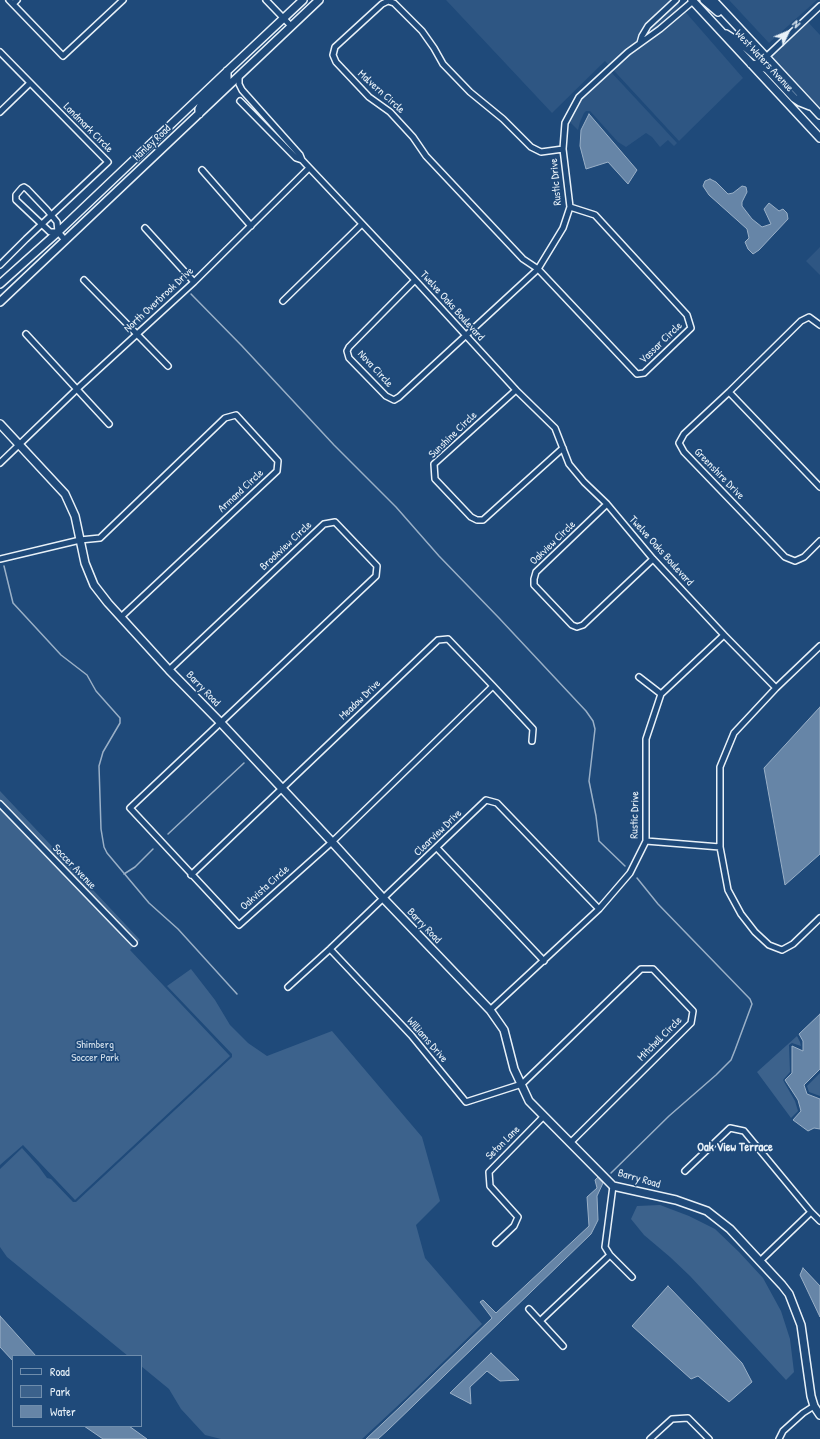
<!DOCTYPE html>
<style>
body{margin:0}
#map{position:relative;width:820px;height:1439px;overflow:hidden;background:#1f4a7a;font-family:"Patrick Hand",sans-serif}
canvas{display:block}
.legend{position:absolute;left:12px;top:1355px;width:130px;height:72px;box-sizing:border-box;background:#1f4a7a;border:1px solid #6f8dac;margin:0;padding:5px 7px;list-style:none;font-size:12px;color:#e8f1f8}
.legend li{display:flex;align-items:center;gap:8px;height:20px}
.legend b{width:20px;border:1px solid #6f8dac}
.north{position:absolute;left:768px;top:12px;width:40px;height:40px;-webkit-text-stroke:3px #1f4a7a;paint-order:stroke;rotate:46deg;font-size:11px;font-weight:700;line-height:16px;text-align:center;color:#e8f1f8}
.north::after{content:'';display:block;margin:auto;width:14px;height:18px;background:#e8f1f8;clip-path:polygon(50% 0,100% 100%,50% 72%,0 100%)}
</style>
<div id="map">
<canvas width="820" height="1439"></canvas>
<ul class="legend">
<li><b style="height:5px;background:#1f4a7a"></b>Road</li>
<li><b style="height:11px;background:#3c628c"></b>Park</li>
<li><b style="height:11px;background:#6685a7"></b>Water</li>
</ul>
<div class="north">N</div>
</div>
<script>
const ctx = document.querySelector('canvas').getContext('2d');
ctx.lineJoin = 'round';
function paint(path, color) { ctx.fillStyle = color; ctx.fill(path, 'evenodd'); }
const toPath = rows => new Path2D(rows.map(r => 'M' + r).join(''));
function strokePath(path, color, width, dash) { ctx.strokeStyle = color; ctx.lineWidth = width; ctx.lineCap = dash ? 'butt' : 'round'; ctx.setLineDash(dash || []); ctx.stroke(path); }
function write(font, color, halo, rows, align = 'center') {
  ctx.font = font + ' "Patrick Hand",sans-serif'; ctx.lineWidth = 3.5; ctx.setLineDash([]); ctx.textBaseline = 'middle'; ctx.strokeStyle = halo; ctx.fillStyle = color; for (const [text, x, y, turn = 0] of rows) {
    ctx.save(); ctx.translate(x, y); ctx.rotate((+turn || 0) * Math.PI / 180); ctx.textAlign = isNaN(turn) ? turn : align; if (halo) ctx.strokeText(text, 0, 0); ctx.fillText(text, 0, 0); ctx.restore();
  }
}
paint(toPath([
 [446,0,675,0,743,78,679,141,605,61,552,113],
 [729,0,817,0,769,43],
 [808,22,820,35,820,109,772,56],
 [611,72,677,143,674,146,668,140,660,147,652,137,646,133,626,147,618,142,590,111,586,111,584,113,580,122,578,130,569,121,582,98],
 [820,247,820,275,806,261]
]), '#2e5683');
paint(toPath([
 [0,791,140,940,130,950,230,1056,75,1200,23,1145,0,1165],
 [191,969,215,1000,230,1025,248,1043,267,1056,332,1031,422,1137,440,1201,416,1225,425,1258,482,1324,406,1398,362,1439,221,1439,205,1435,181,1409,169,1389,141,1366,141,1356,128,1356,7,1257,0,1247,0,1169,22,1148,39,1167,47,1178,51,1179,73,1202,76,1202,232,1057,232,1054,167,986],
 [797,1036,800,1042,801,1046,792,1043,789,1045,790,1072,783,1080,795,1101,798,1111,791,1118,757,1072],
 [820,1073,820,1096,809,1092,807,1086],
 [660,1205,689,1216,715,1229,739,1252,763,1278,781,1311,790,1339,794,1372,786,1380,690,1276,670,1257,644,1235,631,1219,637,1206]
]), '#3c628c');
const water = toPath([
 [589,114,637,170,628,184,608,162,586,169,580,146,581,130,589,114],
 [710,179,716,182,728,194,733,193,742,186,746,187,747,192,742,202,742,206,752,219,762,227,771,224,764,209,769,203,779,211,783,209,787,213,788,219,759,250,753,254,748,249,745,242,749,238,747,229,709,195,703,186,705,181,710,179],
 [820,707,820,854,785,885,764,768,820,707],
 [820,1014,820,1069,804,1085,807,1094,820,1099,820,1129,814,1128,808,1131,793,1120,801,1111,798,1100,785,1080,792,1073,792,1046,803,1051,803,1041,799,1034,820,1014],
 [598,1177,603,1183,597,1196,598,1220,591,1234,388,1430,378,1439,366,1439,400,1407,492,1318,480,1302,483,1300,496,1313,589,1226,587,1197,597,1188,595,1180,598,1177],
 [803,1268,820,1286,820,1317,800,1275,803,1268],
 [668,1286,742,1363,752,1382,729,1402,698,1376,691,1379,632,1326,668,1286],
 [0,1316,36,1356,13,1356,13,1361,0,1347,0,1316],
 [491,1353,519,1380,500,1381,487,1371,470,1387,471,1404,450,1393,491,1353],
 [84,1426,129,1426,147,1439,103,1439,84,1426]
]);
paint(water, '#6685a7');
strokePath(water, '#9ab0c7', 1);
strokePath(toPath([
 [191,294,242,346,334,445,396,507,439,556,499,618,586,711,593,721,595,729,589,781,596,816,599,841,625,866],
 [4,566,13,603,61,655,87,675,96,691,120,718,120,723,103,752,99,766,101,829,104,847,107,853,149,903,178,929,237,994],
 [168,834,244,763],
 [124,874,135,867,153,849],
 [611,1173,669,1116,716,1075,731,1060,735,1050,752,1004,750,999,658,904,637,878]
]), '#9ab0c7', 1.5);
const minor = toPath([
 [9,0,63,56,123,0],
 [266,0,291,26],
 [13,4,17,0],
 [640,43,642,36,648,26,676,0],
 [0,52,108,162,26,239,0,265],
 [766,57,820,6],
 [239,76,239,84,242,90,300,155,302,160],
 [240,101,296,158,302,160,415,280,516,390,555,428,569,464,584,482,607,504,653,559,724,635,776,688],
 [0,112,30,83],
 [563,149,541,152,531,147,503,119,470,92,443,64,434,48,422,31,394,3,388,1,382,4,335,47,333,55,336,62,369,97,390,112,413,137,426,156,523,259,538,269,637,374,644,373,691,328,687,315,595,215,570,207],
 [202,170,251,226],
 [145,228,194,282],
 [58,232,50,232,16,200,16,195,22,188,24,187,27,189,47,210,57,222,58,232,65,240],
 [84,280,168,366],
 [415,280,349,347,347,351,349,358,386,396,394,400,399,397,538,269,563,228,570,207,563,149,565,123,579,97,628,52,660,29,693,1],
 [283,301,362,224],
 [820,325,809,317,801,321,729,392,684,434,679,443,684,452,785,557,795,561,804,557,820,541],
 [26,334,109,424],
 [516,390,434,464,435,479,471,517,477,520,483,520,563,448],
 [729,392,820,487],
 [0,463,77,389,194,282,309,168],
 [607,504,536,572,534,579,534,585,572,625,577,627,583,625,653,559],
 [0,559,80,540,100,538,225,418,236,415,278,461,277,471,121,617],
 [820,646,776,688,734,733,720,767,720,847,728,890,741,914,755,932,769,945,782,950,793,944,820,918],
 [169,670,324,524,335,522,377,566,376,576,130,808,239,925,332,842,493,686],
 [639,677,661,694],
 [0,804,134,943],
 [646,841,720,847],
 [437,848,544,961],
 [191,875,438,640,448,639,493,686,533,729,532,741],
 [330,949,411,1035,466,1102,522,1084,641,969,653,969,693,1011,691,1023,570,1143],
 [288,987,330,949,486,800,497,803,599,909],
 [490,1010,599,909,630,873,646,841,646,739,661,694,724,635],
 [685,1171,730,1128,744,1131,811,1212,820,1221],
 [613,1186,605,1247,610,1255,632,1277],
 [496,1243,514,1226,518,1217,490,1186,489,1172,544,1116],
 [760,1261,811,1212],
 [529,1309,563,1346],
 [540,1321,610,1255],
 [650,1439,672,1419,688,1418,709,1439],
 [779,1439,783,1431,803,1413,814,1406]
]);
const tertiary = toPath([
 [0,424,65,494,75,516,85,563,94,585,108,603,169,670,221,723,332,842,383,898,490,1010,504,1030,514,1069,529,1101,613,1186,676,1200,707,1211,730,1229,782,1285,789,1294,801,1325,811,1396,814,1406,820,1415]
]);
const secondary = toPath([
 [692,0,820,138],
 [704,0,718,12],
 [713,0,820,115],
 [726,34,743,45,758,58,766,57],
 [751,64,759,65,767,69,794,98,800,102,810,106],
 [199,114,199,109,201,105,227,80,227,71],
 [0,284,58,232,222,76,303,0],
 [0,302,319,0]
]);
strokePath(minor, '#e8f1f8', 8);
strokePath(tertiary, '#e8f1f8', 10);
strokePath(secondary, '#e8f1f8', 10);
strokePath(minor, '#1f4a7a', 5);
strokePath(tertiary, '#1f4a7a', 7);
strokePath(secondary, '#1f4a7a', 7);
write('11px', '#e8f1f8', '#1f4a7a', [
 ["West Waters Avenue",764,61,47],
 ["Malvern Circle",381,92,42],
 ["Landmark Circle",88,128,45],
 ["Hanley Road",152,143,-43],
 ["Rustic Drive",556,182,-95],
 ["North Overbrook Drive",159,300,-43],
 ["Twelve Oaks Boulevard",452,306,48],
 ["Vassar Circle",661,343,-44],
 ["Nova Circle",375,369,47],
 ["Sunshine Circle",453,435,-44],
 ["Greenshire Drive",719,474,46],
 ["Armand Circle",241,491,-43],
 ["Oakview Circle",553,543,-44],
 ["Brookview Circle",286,546,-43],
 ["Twelve Oaks Boulevard",661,551,48],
 ["Barry Road",203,689,46],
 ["Meadow Drive",360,700,-44],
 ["Rustic Drive",635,815,-89],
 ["Clearview Drive",438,833,-44],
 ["Soccer Avenue",74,867,46],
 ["Oakvista Circle",265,888,-42],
 ["Barry Road",424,926,46],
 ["Mitchell Circle",660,1039,-45],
 ["Williams Drive",427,1040,49],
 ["Seton Lane",503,1143,-45],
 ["Barry Road",639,1179,16]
]);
write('11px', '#d7e3ed', '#1f4a7a', [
 ["Shimberg",95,1045],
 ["Soccer Park",95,1058]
]);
write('bold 12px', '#e8f1f8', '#1f4a7a', [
 ["Oak View Terrace",735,1148]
]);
</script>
